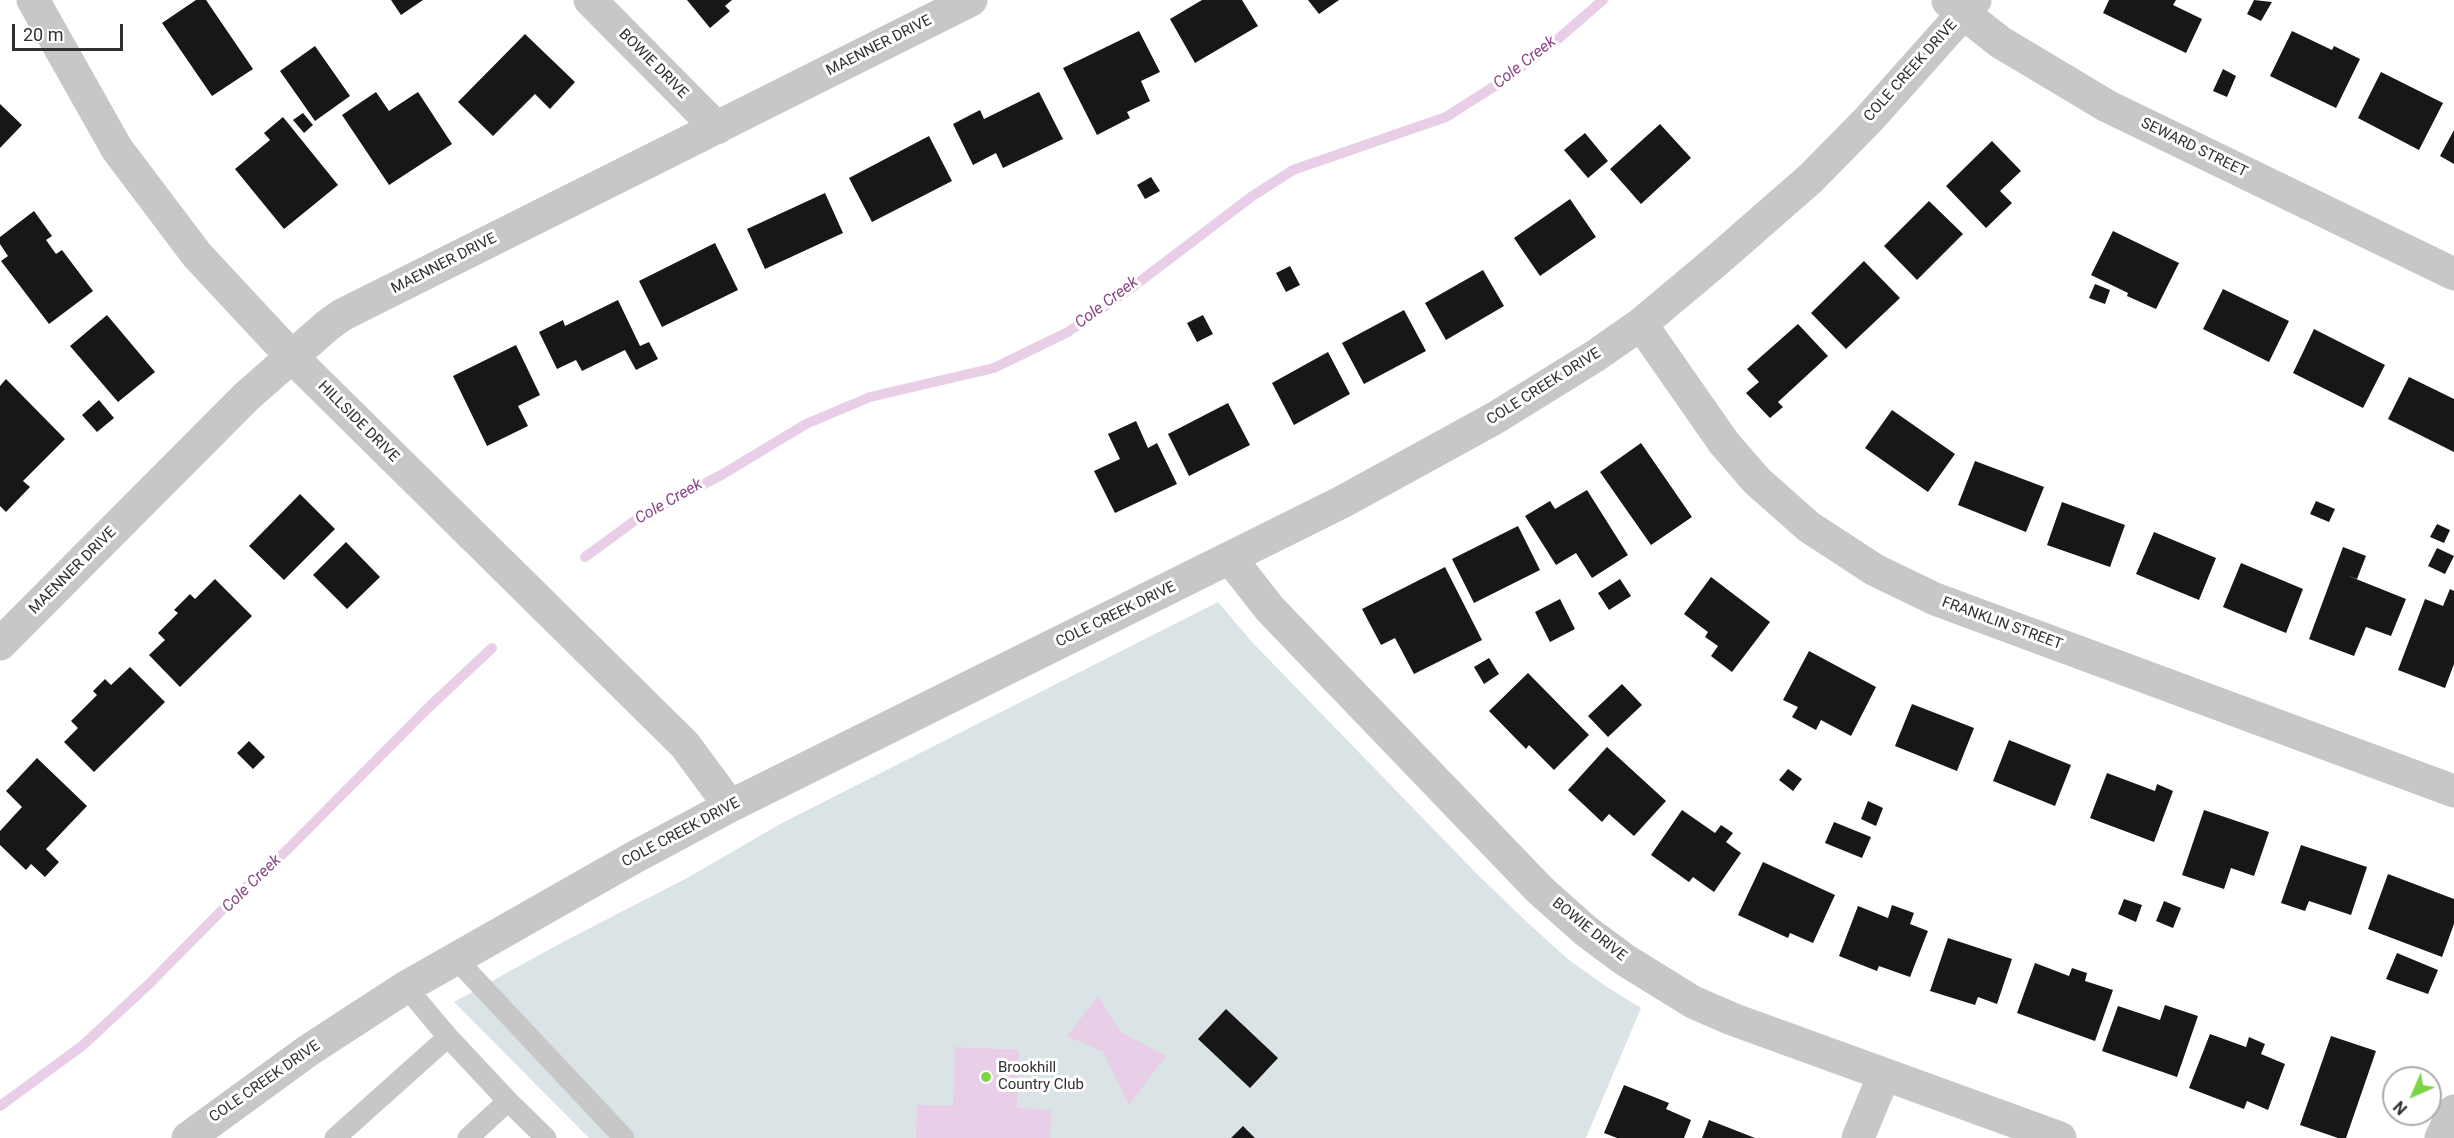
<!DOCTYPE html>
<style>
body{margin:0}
#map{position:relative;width:2454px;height:1138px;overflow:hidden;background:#fff;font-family:Roboto,sans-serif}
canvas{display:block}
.north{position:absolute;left:2382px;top:1066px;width:60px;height:60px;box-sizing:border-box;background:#fff;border:2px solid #acacac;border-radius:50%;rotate:225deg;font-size:16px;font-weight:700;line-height:24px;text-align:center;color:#303030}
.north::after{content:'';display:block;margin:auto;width:21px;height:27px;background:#7cd545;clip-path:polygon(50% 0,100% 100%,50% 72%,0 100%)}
.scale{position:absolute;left:12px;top:24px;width:111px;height:27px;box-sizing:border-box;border:3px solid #303030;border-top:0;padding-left:8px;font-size:18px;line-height:21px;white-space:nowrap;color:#303030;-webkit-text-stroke:4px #fff;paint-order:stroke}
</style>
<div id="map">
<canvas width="2454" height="1138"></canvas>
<div class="north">N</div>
<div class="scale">20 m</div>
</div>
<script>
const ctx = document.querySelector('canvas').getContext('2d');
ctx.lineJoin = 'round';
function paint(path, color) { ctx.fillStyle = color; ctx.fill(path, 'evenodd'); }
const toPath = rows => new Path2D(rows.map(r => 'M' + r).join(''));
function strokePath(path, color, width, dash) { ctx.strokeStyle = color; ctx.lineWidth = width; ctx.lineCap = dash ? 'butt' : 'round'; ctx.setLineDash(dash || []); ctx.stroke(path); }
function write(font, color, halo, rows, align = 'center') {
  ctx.font = font + ' Roboto,sans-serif'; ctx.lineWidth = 6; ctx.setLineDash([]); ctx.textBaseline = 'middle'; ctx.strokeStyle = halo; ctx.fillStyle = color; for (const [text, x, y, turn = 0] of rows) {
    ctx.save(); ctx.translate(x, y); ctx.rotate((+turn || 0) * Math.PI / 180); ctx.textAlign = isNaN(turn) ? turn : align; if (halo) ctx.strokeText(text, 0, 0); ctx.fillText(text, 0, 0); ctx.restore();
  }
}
paint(toPath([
 [1218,602,1251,641,1477,874,1529,924,1569,960,1607,987,1641,1008,1586,1138,589,1138,454,1002,561,943,687,878,782,823]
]), '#dae4e7');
paint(toPath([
 [1098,996,1121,1032,1166,1056,1129,1105,1103,1052,1067,1036],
 [955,1047,1019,1050,1017,1108,1051,1110,1050,1138,916,1138,917,1105,953,1106]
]), '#e9cee7');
strokePath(toPath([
 [585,557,637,519,723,474,806,424,870,397,994,368,1068,332,1130,289,1251,197,1293,170,1446,117,1501,82,1551,45,1603,0],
 [0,1106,82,1046,149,984,238,894,286,851,428,708,492,648]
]), '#e9cee7', 10);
paint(toPath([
 [196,0,206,0,253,69,212,96,162,23],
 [391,0,423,0,401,15],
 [687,0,732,0,725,6,730,11,710,28],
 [1202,0,1242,0,1258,26,1195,63,1170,19],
 [1308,0,1339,0,1319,14],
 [2109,0,2176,0,2173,5,2202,19,2186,53,2103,13],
 [2254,0,2272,2,2261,21,2247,14],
 [1139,31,1160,72,1141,81,1150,101,1127,112,1130,118,1097,135,1063,68],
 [2292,31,2332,50,2334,46,2360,59,2336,108,2270,76],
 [525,34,575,82,550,109,535,94,493,136,458,102],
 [315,46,350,96,315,121,280,71],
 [2223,69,2236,76,2227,97,2213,91],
 [2381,72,2443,103,2419,150,2358,118],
 [376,92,389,111,418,92,452,144,389,185,342,115],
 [1039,92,1063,139,1003,168,996,153,973,165,953,124,980,110,984,119],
 [0,104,22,125,0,148],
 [303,113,313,125,304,133,293,120],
 [283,117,338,185,284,229,235,169,270,140,264,133],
 [1660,124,1691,158,1641,204,1610,169],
 [2454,130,2454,164,2440,156],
 [1585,133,1608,161,1588,178,1564,150],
 [929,136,952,181,872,222,849,178],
 [1992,141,2021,171,2000,191,2012,203,1986,228,1946,186],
 [1151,177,1160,191,1145,199,1137,185],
 [825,193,843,233,765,269,747,229],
 [1570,199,1596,237,1540,276,1514,238],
 [1929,201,1963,234,1917,280,1884,246],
 [34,211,52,236,46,240,56,254,62,250,93,291,49,324,1,261,8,256,0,244,0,237],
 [2113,231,2179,263,2156,309,2127,296,2128,293,2091,275],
 [715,243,738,290,662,327,639,281],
 [1864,261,1900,298,1846,349,1811,313],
 [1290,266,1300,285,1286,292,1276,273],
 [1483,270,1504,306,1446,340,1425,303],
 [2095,284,2110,290,2105,304,2089,298],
 [2223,289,2289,321,2269,362,2203,329],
 [618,300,640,346,649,342,658,359,636,370,625,350,582,371,576,360,557,369,539,332,563,320,565,326],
 [1404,310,1426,351,1364,384,1342,343],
 [107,315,155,372,118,402,70,346],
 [1203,315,1213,334,1197,342,1187,323],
 [1798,324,1828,356,1778,402,1783,407,1770,418,1746,393,1759,382,1747,369],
 [2314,329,2385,365,2363,408,2293,373],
 [516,345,540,395,518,406,528,426,487,446,453,376],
 [1328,352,1350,394,1294,425,1272,383],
 [2409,377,2454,399,2454,452,2388,419],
 [6,379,65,439,23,481,30,487,6,512,0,506,0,386],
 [99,400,114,418,97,432,82,415],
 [1228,403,1250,445,1189,476,1168,434],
 [1892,410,1955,454,1928,492,1865,448],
 [1136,421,1148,448,1157,443,1177,484,1115,513,1094,471,1120,459,1108,434],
 [1641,443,1692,517,1651,545,1600,472],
 [1975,461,2044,487,2026,532,1958,505],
 [1587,490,1628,555,1592,578,1576,553,1556,565,1525,516,1550,501,1555,509],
 [300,494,335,529,284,580,249,546],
 [2316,501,2335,509,2329,522,2310,514],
 [2062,502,2125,525,2110,567,2047,545],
 [2437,524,2450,530,2444,543,2430,537],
 [1518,526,1540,570,1474,603,1452,559],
 [2154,532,2216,558,2199,600,2136,574],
 [346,542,380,577,347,609,313,575],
 [2343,547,2366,556,2357,579,2346,575,2406,599,2391,636,2366,627,2354,656,2309,639],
 [2437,548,2454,556,2445,574,2428,566],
 [2241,563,2303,589,2286,633,2223,607],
 [1445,567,1482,640,1414,674,1395,638,1381,645,1362,609],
 [1711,577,1770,622,1732,672,1711,656,1718,646,1705,637,1708,632,1684,614],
 [215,579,252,616,180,687,149,655,165,640,158,633,178,613,174,610,190,594,195,599],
 [1620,579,1631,596,1609,610,1598,593],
 [2450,589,2454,591,2454,664,2445,688,2398,670,2425,599,2443,606],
 [1560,599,1575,629,1550,642,1535,612],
 [1809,651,1876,687,1851,736,1821,720,1816,730,1792,717,1798,707,1783,700],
 [1489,658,1499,674,1484,684,1474,667],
 [130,667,165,702,94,772,64,742,78,728,71,721,97,695,93,691,105,679,111,685],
 [1528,673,1589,735,1554,770,1529,745,1526,749,1489,711],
 [1622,684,1642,705,1608,737,1588,716],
 [1912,704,1974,728,1957,771,1895,746],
 [2009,740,2071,765,2055,806,1993,781],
 [249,741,265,757,253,769,237,753],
 [1607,747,1666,801,1634,836,1609,814,1602,822,1568,790],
 [37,758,87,806,46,849,59,862,45,877,31,864,26,870,0,845,0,831,22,807,6,791],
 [1788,769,1802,779,1793,791,1779,780],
 [2107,773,2155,791,2157,784,2173,791,2154,842,2090,818],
 [1868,801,1883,808,1876,826,1861,819],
 [1682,810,1715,833,1721,825,1733,833,1726,842,1741,853,1714,892,1693,877,1689,882,1651,855],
 [2204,810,2269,832,2254,876,2231,868,2224,889,2182,875],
 [1834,822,1871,837,1862,858,1825,843],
 [2301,845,2367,867,2351,915,2309,901,2305,911,2281,903],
 [1763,862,1835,895,1813,943,1790,933,1788,938,1738,915],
 [2388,874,2454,899,2454,924,2442,957,2368,929],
 [2124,899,2142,905,2136,922,2118,914],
 [2164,901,2181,908,2173,928,2156,921],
 [1892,905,1914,913,1910,924,1928,931,1910,977,1879,966,1877,971,1839,956,1858,906,1888,918],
 [1948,938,2012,959,1997,1004,1978,997,1975,1005,1930,991],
 [2397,953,2438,970,2428,994,2386,979],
 [2035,963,2069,976,2072,968,2087,973,2085,981,2113,990,2095,1041,2017,1013],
 [2165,1005,2198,1016,2177,1077,2102,1051,2118,1006,2160,1020],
 [1226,1009,1278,1058,1250,1088,1198,1039],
 [2210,1034,2246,1047,2249,1037,2265,1044,2261,1054,2285,1064,2268,1110,2247,1101,2244,1109,2189,1088],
 [2331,1036,2376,1051,2346,1138,2338,1138,2300,1125],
 [1624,1085,1669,1103,1666,1109,1691,1120,1684,1138,1617,1138,1604,1133],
 [1709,1120,1755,1138,1702,1138],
 [1243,1126,1255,1138,1231,1138]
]), '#171717');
strokePath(toPath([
 [456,959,624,1138],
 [448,1037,508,1101,468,1138],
 [508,1101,546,1138],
 [335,1138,448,1037,406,987]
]), '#c7c7c7', 21);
strokePath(toPath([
 [33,0,117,149,197,255,292,357,685,745,730,806],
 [590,0,717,128],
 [1948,1,2000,42,2107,106,2454,274],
 [1641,324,1724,443,1757,481,1809,527,1875,570,1935,599,2454,791],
 [1230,558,1270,609,1540,890,1586,931,1625,960,1693,1002,1732,1019,2060,1138],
 [0,644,247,396,328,325,342,315,971,0],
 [188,1138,309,1050,406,987,633,858,730,806,1342,502,1495,418,1595,356,1641,324,1715,262,1811,178,1869,119,1975,0],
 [1858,1138,1884,1075],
 [2441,1138,2454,1111]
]), '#c7c7c7', 33);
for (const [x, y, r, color] of [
 [986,1077,6,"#7cd545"]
]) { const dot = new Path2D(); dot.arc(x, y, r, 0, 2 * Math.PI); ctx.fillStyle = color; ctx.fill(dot); strokePath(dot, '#fff', 2); }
write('15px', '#303030', '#fff', [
 ["MAENNER DRIVE",879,46,-27],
 ["BOWIE DRIVE",653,64,45],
 ["COLE CREEK DRIVE",1911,71,-48],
 ["SEWARD STREET",2194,148,26],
 ["MAENNER DRIVE",444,264,-27],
 ["COLE CREEK DRIVE",1544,387,-32],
 ["HILLSIDE DRIVE",358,422,45],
 ["MAENNER DRIVE",73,571,-45],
 ["COLE CREEK DRIVE",1116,615,-26],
 ["FRANKLIN STREET",2002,624,20],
 ["COLE CREEK DRIVE",681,833,-28],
 ["BOWIE DRIVE",1589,930,39],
 ["COLE CREEK DRIVE",265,1082,-35]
]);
write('15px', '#303030', '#fff', [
 ["Brookhill",998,1068],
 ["Country Club",998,1085]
], 'left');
write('italic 16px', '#8b4586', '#fff', [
 ["Cole Creek",1525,63,-38],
 ["Cole Creek",1107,303,-37],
 ["Cole Creek",669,502,-30],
 ["Cole Creek",252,884,-44]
]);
</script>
